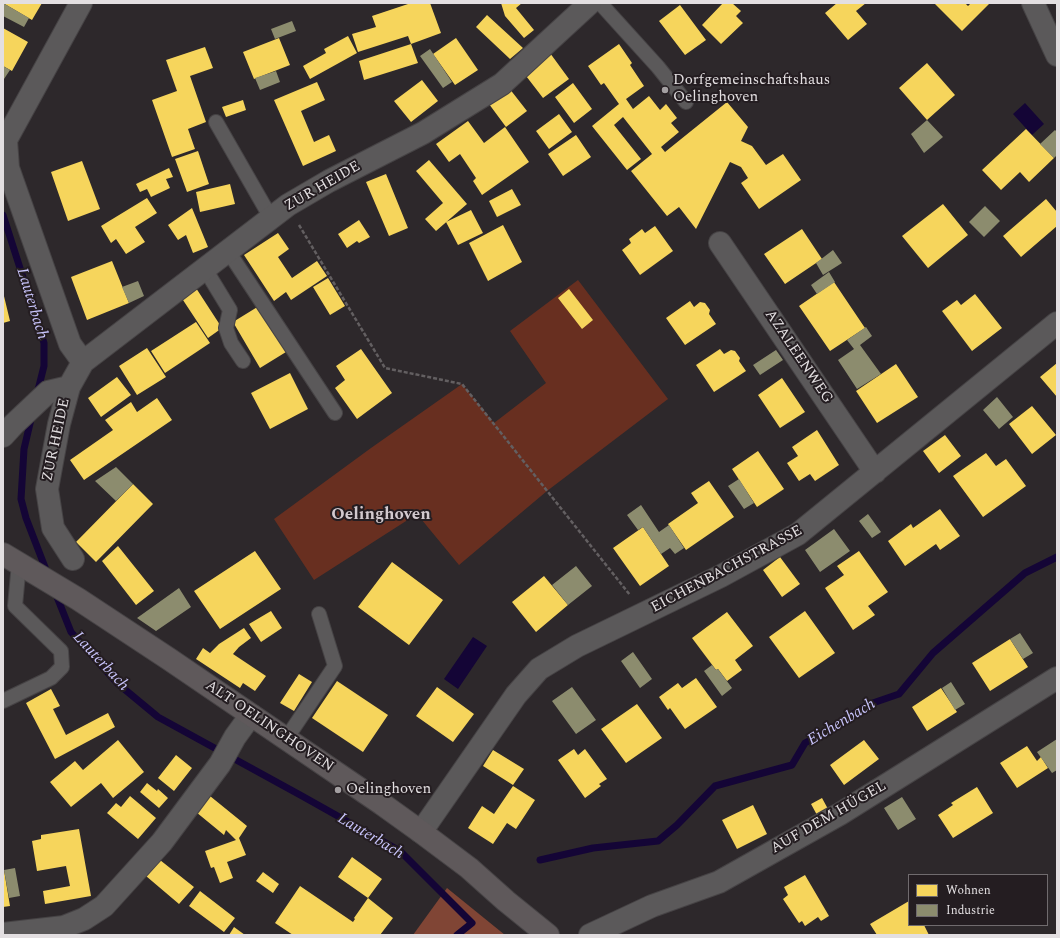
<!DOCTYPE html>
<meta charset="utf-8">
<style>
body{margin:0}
#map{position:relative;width:1060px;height:938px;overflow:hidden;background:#2d282b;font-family:Spectral,serif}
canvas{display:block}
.frame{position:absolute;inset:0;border:4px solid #e3dfe1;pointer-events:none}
.legend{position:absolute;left:908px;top:874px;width:140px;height:52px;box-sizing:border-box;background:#241d21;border:1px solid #706b6e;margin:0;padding:5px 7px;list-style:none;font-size:12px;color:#e3dfe1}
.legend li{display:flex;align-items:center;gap:8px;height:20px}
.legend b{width:20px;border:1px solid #706b6e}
</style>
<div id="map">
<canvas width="1060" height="938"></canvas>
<div class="frame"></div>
<ul class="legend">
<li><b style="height:11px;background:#f6d55c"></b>Wohnen</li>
<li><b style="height:11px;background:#8c8c6e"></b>Industrie</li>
</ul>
</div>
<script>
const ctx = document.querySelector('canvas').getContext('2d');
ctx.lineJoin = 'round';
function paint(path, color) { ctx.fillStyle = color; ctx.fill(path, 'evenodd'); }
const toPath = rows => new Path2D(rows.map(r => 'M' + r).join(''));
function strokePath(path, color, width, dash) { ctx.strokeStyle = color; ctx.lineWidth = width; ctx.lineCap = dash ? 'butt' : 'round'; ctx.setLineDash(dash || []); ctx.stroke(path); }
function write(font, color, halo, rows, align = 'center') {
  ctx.font = font + ' Spectral,serif'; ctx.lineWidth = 4; ctx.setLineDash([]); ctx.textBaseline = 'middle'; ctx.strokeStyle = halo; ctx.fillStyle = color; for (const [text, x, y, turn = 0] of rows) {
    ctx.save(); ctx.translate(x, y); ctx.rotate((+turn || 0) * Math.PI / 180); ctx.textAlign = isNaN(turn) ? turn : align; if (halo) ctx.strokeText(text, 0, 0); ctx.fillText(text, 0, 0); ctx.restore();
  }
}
paint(toPath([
 [578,280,668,399,547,491,459,565,417,514,314,580,274,519,371,448,462,384,494,423,546,383,510,331]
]), '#682f20');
paint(toPath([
 [447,888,505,935,413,935]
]), '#804535');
paint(toPath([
 [1025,103,1044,124,1032,135,1013,114],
 [473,637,487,646,458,689,444,679]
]), '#140536');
paint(toPath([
 [3,3,42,3,32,20],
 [411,3,430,3,441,33,411,44,408,36,358,52,352,34,376,27,372,16],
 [501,3,522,3,516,8,534,30,524,38,505,16],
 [723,3,732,3,741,11,736,16,743,23,721,44,702,25],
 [837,3,866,3,856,11,867,24,848,40,825,13],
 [934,3,965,3,968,6,971,3,990,3,962,31],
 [680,5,706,40,685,55,659,21],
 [487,15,523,48,510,59,476,27],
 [3,28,28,42,12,71,3,66],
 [348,36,357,53,310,79,303,66,326,53,324,49],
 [279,38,290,65,254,79,243,52],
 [456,38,478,70,455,85,433,54],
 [411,44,418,63,364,80,359,61],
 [619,44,632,63,630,65,644,86,626,99,633,109,649,96,660,110,666,104,677,118,671,123,679,132,661,147,665,152,727,102,748,127,741,141,752,146,766,165,783,154,801,180,759,209,741,183,748,178,741,167,730,162,696,229,679,207,667,216,631,171,652,154,623,117,614,125,641,159,627,170,592,126,619,104,604,83,601,85,588,66],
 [205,47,213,68,190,76,206,122,188,129,195,149,172,157,152,100,177,91,166,60],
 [550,53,569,79,543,98,523,72],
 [927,63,955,95,927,120,899,88],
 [422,80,438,101,411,122,394,101],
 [317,82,325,100,301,111,314,142,329,135,336,151,303,166,274,100],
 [573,83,592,109,574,123,555,97],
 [509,88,527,111,506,127,489,104],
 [243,100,246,110,226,117,222,107],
 [559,114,572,132,549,149,536,131],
 [468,121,484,143,505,127,529,162,482,195,473,181,476,178,460,154,449,162,436,144],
 [1026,129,1054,158,1029,182,1020,172,1001,190,982,170],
 [576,135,591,157,563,176,548,154],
 [198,151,209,184,187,192,175,159],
 [429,160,467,204,436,231,425,219,443,203,416,171],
 [82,161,100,209,68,221,51,172],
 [169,168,173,177,166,179,170,188,151,197,147,189,140,192,136,184],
 [386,174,408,228,389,236,366,182],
 [230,184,235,204,200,212,196,192],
 [512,189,521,205,497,217,489,201],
 [147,198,157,213,135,227,145,242,126,254,116,239,111,243,101,226],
 [1046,199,1057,212,1057,226,1021,257,1003,236],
 [943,204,968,235,928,268,902,236],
 [192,208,208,247,193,253,186,235,178,240,168,225],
 [471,210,483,233,458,245,446,222],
 [359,220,370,237,359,243,357,241,347,248,338,234],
 [503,225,522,262,488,281,469,243],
 [655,226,673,251,640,275,622,250,631,243,629,239,642,229,645,233],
 [802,229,822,259,785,284,764,254],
 [278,233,289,249,278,257,292,278,317,261,327,276,291,300,286,292,274,301,244,255],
 [112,261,129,303,87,320,71,277],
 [328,278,345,306,330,315,313,287],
 [834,282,865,328,830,351,799,306],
 [196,288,222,328,208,338,181,297],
 [569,289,593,320,582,329,558,298],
 [3,292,10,321,3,323],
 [975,294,1002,328,972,351,942,311,957,300,961,305],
 [690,301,694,307,700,302,705,303,710,310,709,314,716,324,685,345,666,318],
 [259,306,286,352,260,368,233,322],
 [196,322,210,343,165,373,151,351],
 [147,348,166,377,137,395,119,366],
 [361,349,392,393,357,419,335,388,345,380,336,366],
 [720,349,724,354,731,350,735,351,740,358,739,361,746,371,714,392,696,365],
 [1057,363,1057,397,1040,377],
 [896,364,918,397,877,423,856,391],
 [290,373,308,409,270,429,251,393],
 [117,377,131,395,101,417,88,398],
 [782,378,805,412,780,428,758,395],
 [157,398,172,420,84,480,70,460,113,430,105,420,131,402,137,412],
 [1032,406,1056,435,1032,454,1009,424],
 [817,430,839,465,815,481,810,474,799,481,787,463,798,456,792,447],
 [945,435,961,456,939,473,923,451],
 [758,451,784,489,757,507,732,469],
 [986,453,996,466,1006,459,1026,486,983,517,953,476],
 [709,481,734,517,686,550,668,524,698,503,691,493],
 [133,484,153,504,96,562,76,542],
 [940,509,960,536,940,550,936,544,905,566,888,541,911,524,913,528],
 [643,527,669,566,640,586,613,548],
 [118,546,154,591,136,605,102,561],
 [255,551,281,589,220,629,194,591],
 [859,551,888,592,868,606,875,615,853,630,825,588,844,575,837,566],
 [780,557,800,584,782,597,763,570],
 [392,562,443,600,409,645,358,607],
 [544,576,568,605,536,632,512,602],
 [271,611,282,628,261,642,249,624],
 [805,611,835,653,799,678,769,637],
 [727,612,753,646,735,660,742,670,727,681,718,669,716,670,692,638],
 [244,628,251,638,239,647,233,654,266,676,255,691,243,683,240,688,196,659,203,648,210,653,219,644],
 [1010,639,1028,667,990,691,972,663],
 [299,674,312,682,294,711,280,703],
 [696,678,717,707,685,729,670,708,668,710,659,697,678,683,682,688],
 [337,681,388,715,363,752,312,718],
 [437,687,474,714,453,742,416,716],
 [941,688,957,712,927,731,912,707],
 [51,689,60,706,53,709,66,735,108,713,115,727,55,759,26,703],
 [637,704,662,738,626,763,601,729],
 [118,740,144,772,113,798,101,783,71,807,50,782,75,761,83,770],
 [864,740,879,759,844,785,830,765],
 [1027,746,1037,761,1041,757,1048,768,1017,788,1000,763],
 [574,749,578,755,585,749,607,779,599,784,601,786,585,798,558,760],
 [493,750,524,769,513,785,483,766],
 [176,755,192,768,174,791,158,778],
 [147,783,157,791,158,789,168,798,159,808,140,792],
 [513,786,535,800,516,829,507,823,493,844,468,828,482,806,494,814],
 [977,787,993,813,953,838,938,815,953,805,951,803],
 [130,796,156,818,138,839,107,813,116,803,121,807],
 [210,796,247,826,239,838,246,855,227,862,233,878,220,883,214,867,211,868,205,851,236,840,226,830,224,835,196,812],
 [822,798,828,809,817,815,811,804],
 [753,805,767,834,737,849,722,820],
 [79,829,91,896,45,904,43,891,70,886,66,866,37,871,32,841,41,839,41,835],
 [352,857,382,879,368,898,338,877],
 [160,860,194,887,179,904,146,876],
 [3,870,4,870,10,906,3,907],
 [263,872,279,884,273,893,256,881],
 [805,875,829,916,821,921,818,917,805,926,802,921,799,923,783,899,788,895,784,887],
 [300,886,353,922,355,919,354,918,368,898,393,918,380,935,293,935,275,923],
 [200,891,235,918,224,932,189,906],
 [909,901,909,925,924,925,929,935,877,935,870,924],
 [234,927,245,935,229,935]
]), '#f6d55c');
paint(toPath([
 [3,3,29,18,24,27,3,16],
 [292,21,296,31,275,39,271,29],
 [430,49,452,82,443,88,420,56],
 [3,66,10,70,4,79,3,78],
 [276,71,280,82,260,90,255,78],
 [927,120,943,137,924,153,911,134],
 [1055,130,1057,132,1057,155,1054,158,1040,144],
 [985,206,1000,221,984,237,969,222],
 [833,250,842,263,823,275,816,263],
 [829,272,835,282,817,294,811,285],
 [138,281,144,296,129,303,122,287],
 [866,327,872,336,860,345,881,374,857,389,838,360,854,349,847,340],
 [776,350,783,360,760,375,753,365],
 [997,397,1013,417,999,429,983,410],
 [116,467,133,484,116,501,95,481],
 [739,479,754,503,744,509,728,486],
 [641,505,659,532,669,525,684,548,675,554,670,548,661,554,643,527,638,530,627,515],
 [868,514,881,532,872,538,859,521],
 [834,529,850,551,820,572,805,550],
 [576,566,592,586,568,605,552,585],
 [179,588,191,607,156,631,137,618],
 [1020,633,1033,653,1023,659,1010,639],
 [633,652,652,679,640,688,621,661],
 [712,665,716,670,718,669,732,688,722,696,704,671],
 [951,682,965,704,955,710,942,688],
 [572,687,596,720,576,734,552,701],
 [1057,739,1057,770,1052,773,1037,752],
 [902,797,916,819,898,830,884,808],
 [15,868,20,896,9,898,4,870]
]), '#8c8c6e');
strokePath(toPath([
 [3,215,44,343,44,366,37,394],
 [32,415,24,449,21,499,26,518,48,575],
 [55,592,71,632,117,683,158,717,302,796,400,851,472,923,457,935],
 [540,860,593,848,658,841,677,825,715,786,792,765,805,743,831,729,867,705,899,694,933,653,1025,573,1057,557]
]), '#140536', 7);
const lane = toPath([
 [600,3,658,67,686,102],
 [216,122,271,218],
 [228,251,335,413],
 [205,269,230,310,226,328,231,343,243,361],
 [3,701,51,678,62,667,61,651,15,606,19,563],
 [286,739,335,666,319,614]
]);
const street = toPath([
 [81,3,6,140,8,168,70,344,83,362],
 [1033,3,1057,55],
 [720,243,875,472],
 [3,436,14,424,48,392,69,387],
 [73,559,53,528,47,489,59,424,69,387,83,362,288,205,329,181,423,133,502,84,590,3],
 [421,832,516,695,539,669,577,646,721,576,798,534,1057,323],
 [3,934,64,927,84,919,104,906,162,842,220,764,235,737,251,715],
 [590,935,652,906,719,882,840,814,1057,678]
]);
const secondary = toPath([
 [3,554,78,599,169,659,382,804,421,832,469,868,506,901,548,935]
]);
strokePath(lane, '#464345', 16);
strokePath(street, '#464345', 24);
strokePath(secondary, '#464345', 24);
strokePath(toPath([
 [299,225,385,368,462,384,630,595]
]), '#635f61', 2.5, [4, 2]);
strokePath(lane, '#5b595a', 14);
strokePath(street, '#5b595a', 22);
strokePath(secondary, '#5f595b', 22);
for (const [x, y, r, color] of [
 [665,90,4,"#a39fa1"],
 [338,790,4,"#a39fa1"]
]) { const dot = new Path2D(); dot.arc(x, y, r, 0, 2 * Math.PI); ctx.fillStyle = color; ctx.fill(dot); strokePath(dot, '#241d21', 1.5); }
write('15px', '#e3dfe1', '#241d21', [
 ["Dorfgemeinschaftshaus",673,81],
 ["Oelinghoven",673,98],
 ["Oelinghoven",346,790]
], 'left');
write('15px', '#e3dfe1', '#241d21', [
 ["ZUR HEIDE",323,187,-30],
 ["AZALEENWEG",798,357,56],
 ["ZUR HEIDE",57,440,-78],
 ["EICHENBACHSTRASSE",727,570,-28],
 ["ALT OELINGHOVEN",269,727,34],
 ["AUF DEM HÜGEL",829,818,-30]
]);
write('italic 16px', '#c8c4fb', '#241d21', [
 ["Lauterbach",31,304,73],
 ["Lauterbach",100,662,47],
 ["Eichenbach",842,723,-31],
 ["Lauterbach",370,837,31]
]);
write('bold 17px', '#d2c9ce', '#241d21', [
 ["Oelinghoven",381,516]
]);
</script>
